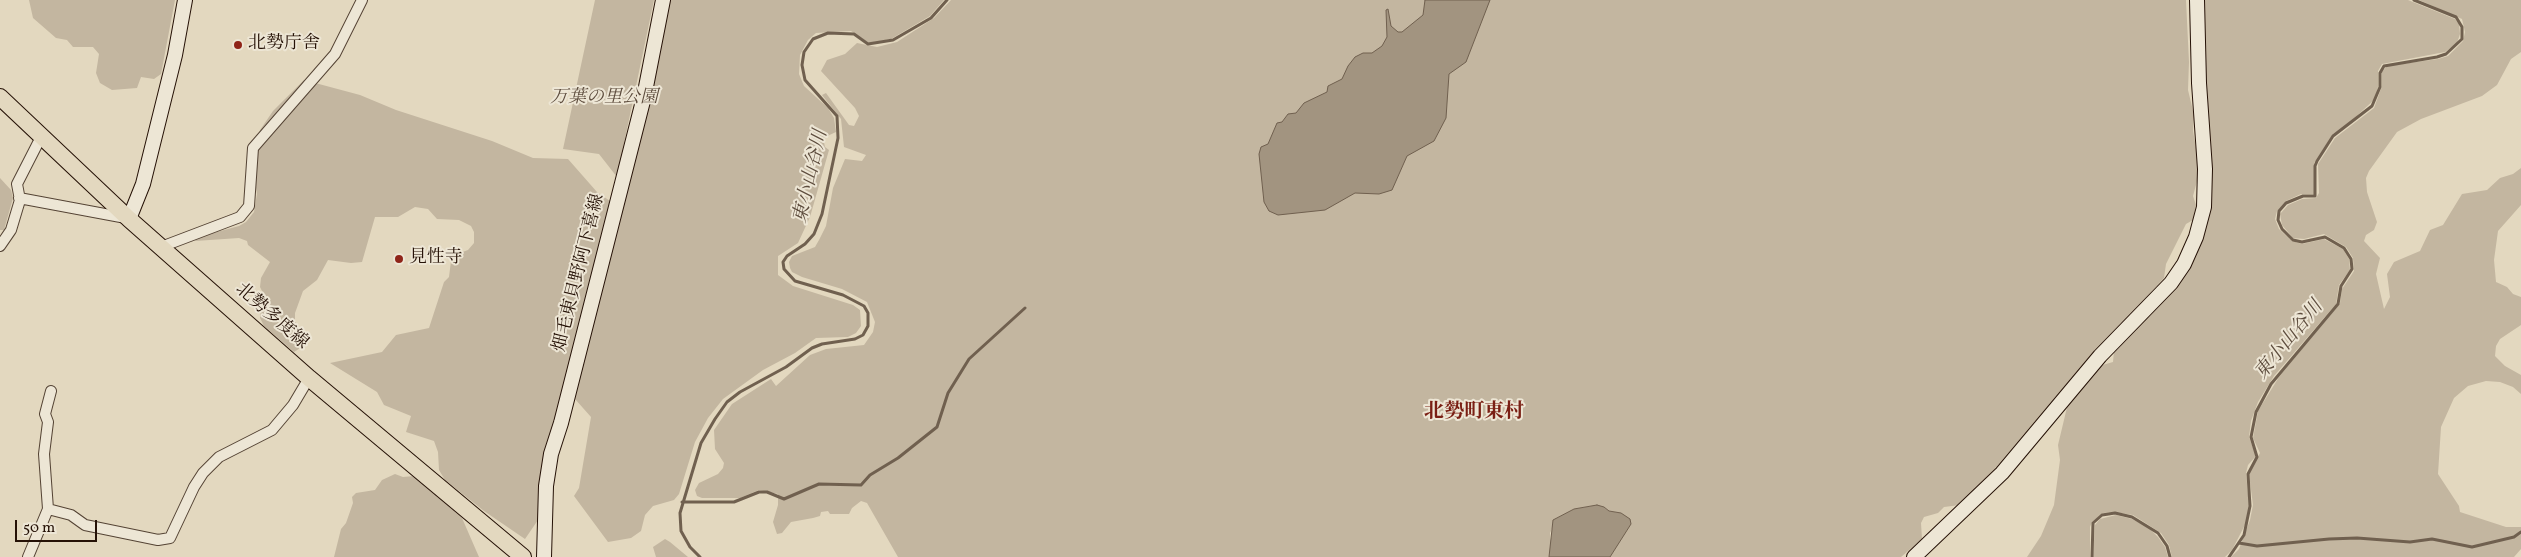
<!DOCTYPE html>
<meta charset="utf-8">
<style>
body{margin:0}
#map{position:relative;width:2521px;height:557px;overflow:hidden;background:#e3d8bf;font-family:Vollkorn,serif}
canvas{display:block}
.scale{position:absolute;left:15px;top:520px;width:82px;height:22px;box-sizing:border-box;border:2px solid #251106;border-top:0;padding-left:6px;font-size:15px;line-height:18px;white-space:nowrap;color:#251106;-webkit-text-stroke:4px #ede6d5;paint-order:stroke}
</style>
<div id="map">
<canvas width="2521" height="557"></canvas>
<div class="scale">50 m</div>
</div>
<script>
const ctx = document.querySelector('canvas').getContext('2d');
ctx.lineJoin = 'round';
function paint(path, color) { ctx.fillStyle = color; ctx.fill(path, 'evenodd'); }
const toPath = rows => new Path2D(rows.map(r => 'M' + r).join(''));
function strokePath(path, color, width, dash) { ctx.strokeStyle = color; ctx.lineWidth = width; ctx.lineCap = dash ? 'butt' : 'round'; ctx.setLineDash(dash || []); ctx.stroke(path); }
function write(font, color, halo, rows, align = 'center') {
  ctx.font = font + ' Vollkorn,"Noto Serif JP",serif'; ctx.lineWidth = 4; ctx.setLineDash([]); ctx.textBaseline = 'middle'; ctx.strokeStyle = halo; ctx.fillStyle = color; for (const [text, x, y, turn = 0] of rows) {
    ctx.save(); ctx.translate(x, y); ctx.rotate((+turn || 0) * Math.PI / 180); ctx.textAlign = isNaN(turn) ? turn : align; if (halo) ctx.strokeText(text, 0, 0); ctx.fillText(text, 0, 0); ctx.restore();
  }
}
paint(toPath([
 [29,0,175,0,161,74,154,79,141,77,137,88,112,90,100,83,96,73,99,54,93,47,73,47,67,40,56,38,33,18],
 [595,0,654,0,617,177,599,154,563,149],
 [670,0,944,0,930,16,891,39,869,43,851,31,816,33,808,40,800,55,799,74,804,86,828,108,834,118,836,132,823,138,825,147,829,150,810,217,798,243,778,256,778,275,793,286,853,305,860,310,861,326,856,333,848,337,816,338,795,353,763,370,723,399,708,418,695,442,679,494,674,500,653,506,645,515,641,531,631,538,608,542,574,496,579,488,591,417,575,399],
 [951,0,2186,0,2189,62,2188,90,2194,115,2193,131,2200,170,2193,196,2196,205,2193,220,2186,224,2166,264,2164,278,2056,396,1982,484,1960,505,1944,507,1938,513,1924,517,1921,523,1922,539,1901,557,1610,557,1616,545,1628,529,1621,513,1609,511,1604,507,1591,506,1574,509,1557,518,1550,533,1551,547,1549,557,898,557,867,503,861,501,852,508,849,514,830,514,828,511,821,512,820,516,813,518,791,522,782,533,777,534,773,522,778,505,778,494,759,490,740,498,702,498,697,496,695,490,699,483,718,474,723,468,724,463,715,449,714,430,732,404,771,379,776,386,810,355,826,349,864,345,873,332,875,322,867,302,842,289,802,277,792,272,790,268,789,262,792,256,815,247,819,240,826,226,833,188,845,159,862,161,866,155,844,147,841,119,822,95,826,93,849,125,854,126,859,116,855,108,821,71,827,60,845,54,857,43,877,47,897,42,934,18],
 [2201,0,2408,0,2455,19,2459,24,2460,34,2457,43,2445,52,2382,64,2378,71,2378,87,2375,99,2348,124,2333,134,2314,163,2314,194,2301,194,2286,201,2277,211,2275,219,2279,229,2292,241,2302,244,2324,239,2343,249,2349,259,2350,270,2339,285,2336,304,2274,376,2258,402,2251,421,2249,437,2256,456,2248,465,2246,473,2249,505,2246,523,2232,550,2225,557,2172,557,2169,545,2161,533,2133,515,2114,512,2103,513,2092,522,2090,527,2090,557,2027,557,2041,536,2054,505,2060,460,2058,445,2069,399,2099,366,2113,362,2114,351,2201,238],
 [2419,0,2521,0,2521,52,2511,59,2497,85,2482,96,2421,119,2397,132,2369,171,2366,178,2367,192,2377,222,2374,230,2366,235,2364,241,2380,258,2376,274,2384,309,2390,297,2387,274,2394,262,2420,251,2430,230,2443,225,2462,194,2487,190,2500,178,2513,174,2521,168,2521,205,2498,231,2494,260,2496,282,2507,287,2513,294,2521,297,2521,325,2500,339,2496,346,2495,356,2505,366,2521,375,2521,394,2513,387,2500,382,2486,381,2468,386,2454,398,2441,427,2438,474,2459,506,2460,512,2506,527,2521,527,2521,549,2514,557,2231,557,2239,549,2250,520,2253,505,2249,474,2260,453,2253,438,2258,411,2279,377,2340,303,2342,289,2354,271,2353,258,2346,247,2324,234,2304,239,2293,238,2282,225,2280,214,2288,205,2302,199,2316,198,2319,193,2318,164,2335,138,2374,108,2382,86,2382,72,2387,66,2438,59,2448,56,2463,41,2465,32,2462,19],
 [304,80,360,95,396,110,492,141,533,158,568,159,597,192,610,201,557,417,545,447,538,520,525,539,484,511,445,480,439,470,438,452,434,441,406,432,411,416,384,405,377,392,330,363,382,352,396,335,429,328,444,282,449,277,451,261,454,255,468,250,474,243,474,232,471,226,459,220,437,219,428,209,415,207,398,217,375,217,362,262,351,263,328,260,317,280,303,291,295,313,295,321,305,345,294,352,264,326,260,318,263,293,260,287,261,278,270,262,248,245,247,241,239,238,195,241,198,237,239,226,246,222,254,212,257,194,252,164,260,130,273,111],
 [0,178,11,190,13,198,4,230,0,230],
 [395,474,403,477,414,476,462,518,479,557,334,557,341,529,346,523,353,503,352,497,356,493,375,490,382,480],
 [2116,515,2132,519,2148,527,2158,537,2165,547,2168,557,2093,557,2095,525,2100,519],
 [665,539,670,542,688,557,656,557,653,547]
]), '#c3b6a0');
const water = toPath([
 [1425,0,1490,0,1466,62,1449,74,1446,118,1434,141,1407,156,1392,190,1379,194,1355,193,1325,210,1278,215,1269,211,1264,202,1259,154,1261,147,1268,144,1277,123,1282,122,1288,114,1296,113,1304,103,1327,92,1328,86,1342,79,1348,66,1355,57,1363,53,1372,53,1382,46,1387,37,1386,10,1388,9,1391,26,1398,32,1402,32,1423,15,1425,0],
 [1597,505,1604,507,1609,511,1621,513,1630,519,1631,524,1610,557,1549,557,1553,520,1574,509,1597,505]
]);
paint(water, '#a29480');
strokePath(water, '#70604f', 1);
strokePath(toPath([
 [682,502,734,502,759,492,767,492,784,499,819,484,861,485,870,475,898,458,937,427,948,393,969,359,1025,308],
 [2239,543,2257,546,2329,539,2357,538,2410,542,2432,539,2472,547,2514,537,2521,532],
 [700,557,690,547,681,531,680,513,701,443,715,419,727,402,740,392,786,367,812,348,822,344,855,339,863,335,868,326,868,313,864,306,843,295,795,281,784,269,783,262,787,256,805,244,814,234,822,214,838,138,837,116,805,80,802,65,804,52,813,39,828,33,854,34,868,44,893,40,931,18,947,0],
 [2092,557,2093,523,2102,515,2115,513,2132,517,2158,533,2167,546,2170,557],
 [2229,557,2244,535,2250,506,2248,474,2257,457,2251,437,2256,412,2271,384,2338,304,2341,286,2352,269,2351,259,2344,248,2325,237,2302,242,2293,240,2282,229,2278,220,2279,211,2286,203,2303,196,2315,196,2315,166,2317,161,2333,136,2372,106,2380,87,2380,73,2384,66,2437,57,2446,54,2462,39,2462,27,2456,17,2414,0]
]), '#70604f', 3);
const street = toPath([
 [19,198,126,218],
 [0,246,11,230,20,200,17,184,41,137],
 [161,247,240,217,249,206,253,148,335,54,362,0],
 [48,509,44,454,48,422,45,414,51,391],
 [28,557,48,509,71,515,85,525,158,540,170,538,194,487,203,473,219,457,272,430,293,405,309,378]
]);
const secondary = toPath([
 [129,219,143,184,175,55,185,0],
 [544,557,546,486,551,454,561,423,644,97,663,0],
 [1914,557,2002,473,2100,356,2171,283,2184,264,2196,237,2204,207,2205,169,2199,83,2197,0]
]);
const primary = toPath([
 [0,97,129,219,309,378,523,557]
]);
strokePath(street, '#544334', 12);
strokePath(secondary, '#251106', 16);
strokePath(primary, '#251106', 18);
strokePath(street, '#ede6d5', 10);
strokePath(secondary, '#ede6d5', 14);
strokePath(primary, '#e3d8bf', 16);
for (const [x, y, r, color] of [
 [238,45,5,"#8f2418"],
 [399,259,5,"#8f2418"]
]) { const dot = new Path2D(); dot.arc(x, y, r, 0, 2 * Math.PI); ctx.fillStyle = color; ctx.fill(dot); strokePath(dot, '#ede6d5', 2); }
write('18px', '#251106', '#ede6d5', [
 ["北勢庁舎",248,45],
 ["見性寺",409,259]
], 'left');
write('italic 18px', '#5c4b3c', '#ede6d5', [
 ["万葉の里公園",604,99]
]);
write('18px', '#251106', '#ede6d5', [
 ["畑毛東貝野阿下喜線",580,273,-76],
 ["北勢多度線",271,317,41]
]);
write('italic 19px', '#5d4c3d', '#ede6d5', [
 ["東小山谷川",812,177,-77],
 ["東小山谷川",2290,341,-51]
]);
write('bold 20px', '#7a1f14', '#ede6d5', [
 ["北勢町東村",1474,413]
]);
</script>
